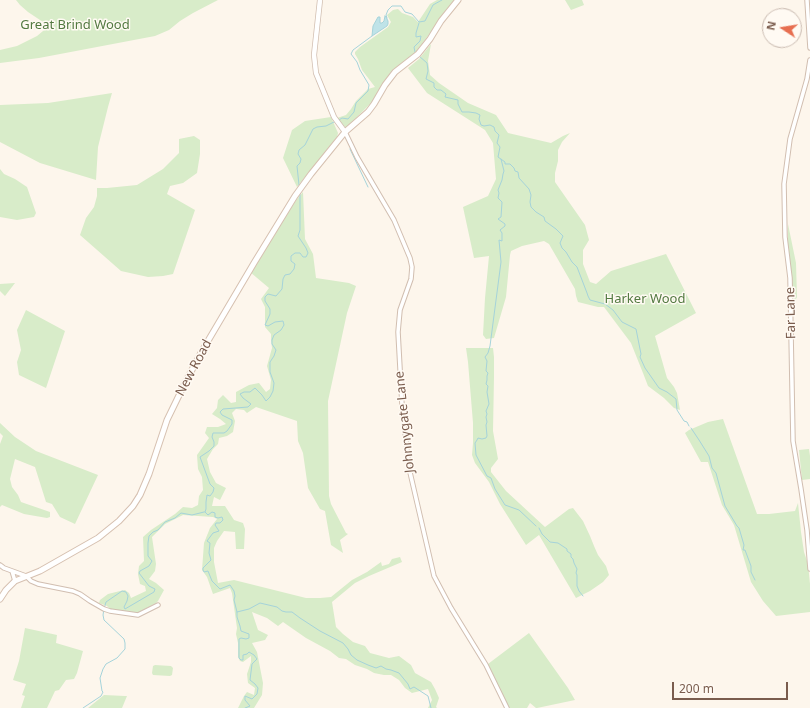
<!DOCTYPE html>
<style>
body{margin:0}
#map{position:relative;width:810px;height:708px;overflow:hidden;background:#fdf6ec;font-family:"Noto Sans",sans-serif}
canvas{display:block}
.north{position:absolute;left:762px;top:8px;width:40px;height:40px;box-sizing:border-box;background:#fffaf3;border:1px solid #cabbb1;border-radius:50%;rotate:282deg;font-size:11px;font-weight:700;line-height:16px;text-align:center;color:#7a5c4d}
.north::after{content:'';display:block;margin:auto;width:14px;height:18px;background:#e76f51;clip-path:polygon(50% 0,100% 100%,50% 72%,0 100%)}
.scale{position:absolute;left:672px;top:682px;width:116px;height:18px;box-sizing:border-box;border:2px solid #7a5c4d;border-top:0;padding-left:5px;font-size:12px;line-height:14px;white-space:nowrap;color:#7a5c4d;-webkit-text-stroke:3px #fffaf3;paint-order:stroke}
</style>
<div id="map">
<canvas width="810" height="708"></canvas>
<div class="north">N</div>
<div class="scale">200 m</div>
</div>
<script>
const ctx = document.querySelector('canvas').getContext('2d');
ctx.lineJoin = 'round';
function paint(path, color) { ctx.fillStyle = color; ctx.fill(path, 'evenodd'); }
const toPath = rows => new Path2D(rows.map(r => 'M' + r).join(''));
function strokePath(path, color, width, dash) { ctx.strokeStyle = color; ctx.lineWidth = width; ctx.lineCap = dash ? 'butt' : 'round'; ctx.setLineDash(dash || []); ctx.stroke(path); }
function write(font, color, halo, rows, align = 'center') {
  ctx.font = font + ' "Noto Sans",sans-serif'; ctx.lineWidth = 3; ctx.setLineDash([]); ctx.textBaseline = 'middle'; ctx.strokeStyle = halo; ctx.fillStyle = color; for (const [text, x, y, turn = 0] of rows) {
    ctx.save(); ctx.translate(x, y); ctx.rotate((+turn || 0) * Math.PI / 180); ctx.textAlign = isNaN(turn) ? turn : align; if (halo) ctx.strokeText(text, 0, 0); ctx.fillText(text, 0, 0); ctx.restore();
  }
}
paint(toPath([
 [16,0,218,0,193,13,180,21,169,30,155,36,39,58,0,63,0,50,17,46,37,36,49,26,28,12,20,5],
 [437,0,455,0,415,53,391,72,372,102,346,128,337,118,346,115,351,109,356,101,368,89,375,87,362,70,358,59,355,54,355,52,360,47,388,27,391,22,387,15,393,10,398,9,402,13,413,17,418,22,430,4],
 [565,0,582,0,584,5,571,10],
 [431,44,428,61,430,75,439,83,468,103,496,115,508,133,551,143,563,136,570,133,562,142,558,150,558,161,555,173,555,182,585,225,589,240,583,250,583,264,590,282,596,284,611,271,666,254,696,313,655,336,667,378,674,387,677,393,680,410,674,408,664,398,648,386,643,373,631,343,604,307,598,307,578,302,576,296,575,289,549,244,544,241,522,246,511,251,510,255,506,297,494,338,486,339,483,335,485,298,489,256,474,258,463,207,488,196,496,179,493,143,485,130,427,93,408,68,419,59],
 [112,93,108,107,98,147,96,180,40,163,0,142,0,105,48,103],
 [331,117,338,133,337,137,297,187,283,158,292,130,305,121],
 [194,136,200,140,200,154,197,173,183,183,170,186,167,194,195,210,173,274,163,276,148,277,121,271,80,235,86,218,94,207,97,196,97,188,107,188,137,185,163,169,179,153,179,139],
 [0,169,4,174,15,179,27,187,36,213,34,217,17,220,0,217],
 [303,192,305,239,313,254,316,278,349,283,356,286,347,313,328,401,329,496,331,504,346,533,348,534,340,540,343,553,331,545,325,511,320,509,308,488,303,453,298,441,297,421,256,407,247,413,244,410,236,409,232,413,235,421,233,432,227,436,219,438,218,444,213,449,207,459,210,472,216,483,226,488,220,500,214,497,212,506,225,506,234,520,243,523,245,529,244,549,236,549,235,532,224,531,217,541,214,548,214,562,218,583,234,580,306,598,320,598,331,597,352,580,367,572,381,562,382,566,389,564,392,559,400,557,402,562,369,576,355,583,332,602,336,627,343,634,353,642,365,646,370,653,389,658,399,656,411,665,415,673,431,682,435,689,439,698,436,707,437,708,428,708,432,700,428,689,412,693,405,688,399,680,391,675,384,675,374,673,367,669,355,665,346,659,339,658,330,651,306,638,283,622,278,626,267,618,252,612,258,630,268,635,265,640,252,643,257,652,263,683,262,695,254,708,238,708,244,696,247,692,254,695,255,688,248,683,247,674,251,662,251,656,243,662,240,661,238,657,238,643,236,634,237,628,232,593,230,588,213,594,207,577,202,570,204,543,210,528,217,519,213,517,183,515,165,524,152,537,156,564,155,571,149,579,156,583,164,590,158,601,156,603,137,613,111,610,107,606,99,603,100,600,108,594,120,591,125,590,129,593,131,598,146,591,145,586,140,584,138,574,139,566,144,561,143,537,151,530,175,514,183,507,192,508,198,505,199,496,203,490,202,477,198,469,197,455,209,438,205,433,207,427,218,427,226,424,220,419,212,414,217,408,218,400,223,395,231,403,236,402,236,392,249,385,259,383,266,392,270,389,271,380,267,366,272,348,271,340,271,334,265,327,265,307,261,299,269,288,250,272,297,199],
 [788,224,796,263,797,297,794,303,788,248],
 [15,283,5,296,0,291,0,284],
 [26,310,65,331,46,388,19,375,17,362,21,350,17,330],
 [466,348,493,348,494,357,494,377,493,431,498,459,491,468,491,472,506,491,545,527,569,509,573,508,583,521,590,536,594,546,598,555,606,566,609,575,603,582,590,591,576,598,539,535,526,545,500,504,489,482,475,463,472,455,473,443,473,423,468,362],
 [723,419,757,514,769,514,795,511,798,503,801,532,804,552,808,564,810,584,810,612,776,616,763,601,751,582,734,525,722,505,708,462,701,462,685,433,689,430,708,422],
 [0,423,15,437,36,451,98,475,75,524,60,517,52,504,46,502,35,467,15,459,10,479,12,487,18,495,21,502,50,512,50,517,47,518,24,514,2,505,0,507,0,444,3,436,0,433],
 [809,449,810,456,810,479,802,480,799,450],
 [25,628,57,635,56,643,83,651,77,673,74,679,66,680,59,690,55,691,47,708,21,708,25,696,22,695,26,684,13,680,19,661],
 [529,633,568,688,575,700,537,708,536,708,530,703,527,708,509,708,488,664],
 [155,665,171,666,173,668,172,675,170,676,153,675,152,673,153,666],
 [104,695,125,696,127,696,122,708,88,708]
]), '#d8ecc9');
const water = toPath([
 [385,16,386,17,388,21,388,24,387,26,372,36,373,26,378,17,380,17,380,23,382,23,384,21,385,16]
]);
paint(water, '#bfe3e8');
strokePath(water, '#a5d3da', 1);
strokePath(toPath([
 [387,18,386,15,388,10,392,6,401,6,405,12,412,14,419,22,425,21,433,5,442,0],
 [415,52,414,47,420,41,421,36,416,37,416,33,419,23],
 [419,56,427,63,428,71,426,79,434,83,434,87,437,90,441,90,446,94,445,97,458,100,458,104,462,112,469,112,476,113,480,115,479,119,481,125,484,126,490,125,494,127,495,131,499,135,497,143,500,147,498,157,505,162,505,164,510,164,514,168,515,171,518,172,519,178,529,189,531,195,530,202,531,207,536,212,544,217,545,221,556,229,563,236,560,243,562,248,566,252,572,262,577,267,587,293,588,296,590,300,605,304,613,310,622,322,636,329,641,354,640,357,645,368,659,388,667,392,676,399,677,410,684,421,687,422,689,426],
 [339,120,342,118,348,119,354,112,356,103,368,91,369,85,360,70,357,62,351,54,353,50,372,36],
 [350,149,368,187],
 [501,159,504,171,503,174,502,180,498,190,499,193,498,198,502,202,501,217,498,219,505,224,505,226,500,230,502,233,502,241,499,240,501,262,490,346,488,353,485,357,487,361,486,371,488,373,487,376,487,380,486,384,488,386,487,392,489,404,486,411,487,414,486,417,487,422,486,425,487,436,486,438,482,439,478,438,477,440,475,443,476,455,487,476,491,478,495,489,505,505,519,510,536,526],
 [299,185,297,166,300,163,301,159,298,154,299,150,305,145,313,129,317,127,326,126,336,121],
 [691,428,699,440,709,456,712,468,716,473,725,506,737,526,739,528,744,545,743,550,745,550,751,566,751,572,755,580],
 [205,512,206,509,206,502,207,495,210,496,213,492,214,488,210,484,200,457,209,451,214,446,214,442,212,437,213,433,224,433,227,431,232,424,232,420,222,415,220,412,223,409,248,407,251,404,243,398,240,394,244,392,250,392,255,388,262,395,266,401,270,397,273,391,274,383,270,372,270,362,274,356,276,350,272,344,272,340,274,335,281,330,284,325,283,321,275,322,268,326,265,325,270,314,270,309,265,301,265,297,268,294,276,296,282,289,283,279,285,275,290,274,294,269,295,264,291,261,291,256,295,253,300,253,303,257,306,257,308,253,306,248,298,236,300,230,300,193],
 [205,512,208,515,212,512,215,513,215,517,218,518,222,517,223,520,220,523,216,523,215,525,219,531,213,533,207,541,210,543,209,553,211,560,203,568,203,570,204,572,208,571,212,581,220,589,230,585,234,591,235,596,234,600,237,612,237,617,240,626,241,631,249,634,249,638,246,639,241,638,239,639,239,658,241,660,243,660,243,655,247,654,249,652,254,655,257,659,252,664,250,680,255,684,258,688,257,694,252,699,245,696,245,700,250,706,245,708],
 [539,528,542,534,550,542,558,543,567,549,567,551,571,554,571,557,573,559,574,563,577,569,576,573,577,575,577,586,579,591,583,596],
 [237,612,249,609,260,603,277,607,282,611,286,612,292,612,300,618,320,631,343,643,348,649,351,655,357,660,368,665,376,668,381,666,386,669,391,670,399,673,408,684,410,689,414,687,428,696,431,708],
 [83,708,101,696,103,692,102,691,100,678,103,669,106,664,117,658,125,649,125,643,124,639,104,620,103,615,104,609,106,602,122,591,126,592,128,596,127,601,124,607,125,609,154,592,155,589,149,586,139,573,140,571,149,566,152,561,148,556,148,543,149,536,153,532,158,530,165,522,175,518,181,513,192,515,204,512]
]), '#a5d3da', 1);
const minor = toPath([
 [807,0,810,48],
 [810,60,807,79,790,139,784,184,785,237,790,278,793,441,801,489,807,530,810,569],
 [345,132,357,157,394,220,410,258,412,267,411,279,400,310,398,332,402,405,409,468,434,576,451,608,486,665,507,708],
 [0,565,4,568,26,576,31,581,38,584,73,591,80,594,90,601,104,609,110,611,138,615,158,605],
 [12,571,15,581]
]);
const tertiary = toPath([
 [320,0,314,55,316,73,334,117,345,132]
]);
const secondary = toPath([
 [0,599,6,590,15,581,40,571,98,538,119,521,133,506,140,495,149,474,167,420,186,381,202,351,254,263,295,196,311,174,345,132,368,112,374,104,385,85,395,72,418,54,430,39,441,21,458,0]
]);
strokePath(minor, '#d1beb0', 5.5);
strokePath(tertiary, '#d1beb0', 6);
strokePath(secondary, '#d6c0b0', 7);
strokePath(minor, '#fff', 3.5);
strokePath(tertiary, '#fff', 4.5);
strokePath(secondary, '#fff', 5);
write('13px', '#537a41', '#fffaf3', [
 ["Great Brind Wood",75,25],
 ["Harker Wood",645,299]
]);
write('13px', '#7a5c4d', '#fffaf3', [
 ["Far Lane",791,313,-91],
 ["New Road",194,368,-62],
 ["Johnnygate Lane",405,422,-96]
]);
</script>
